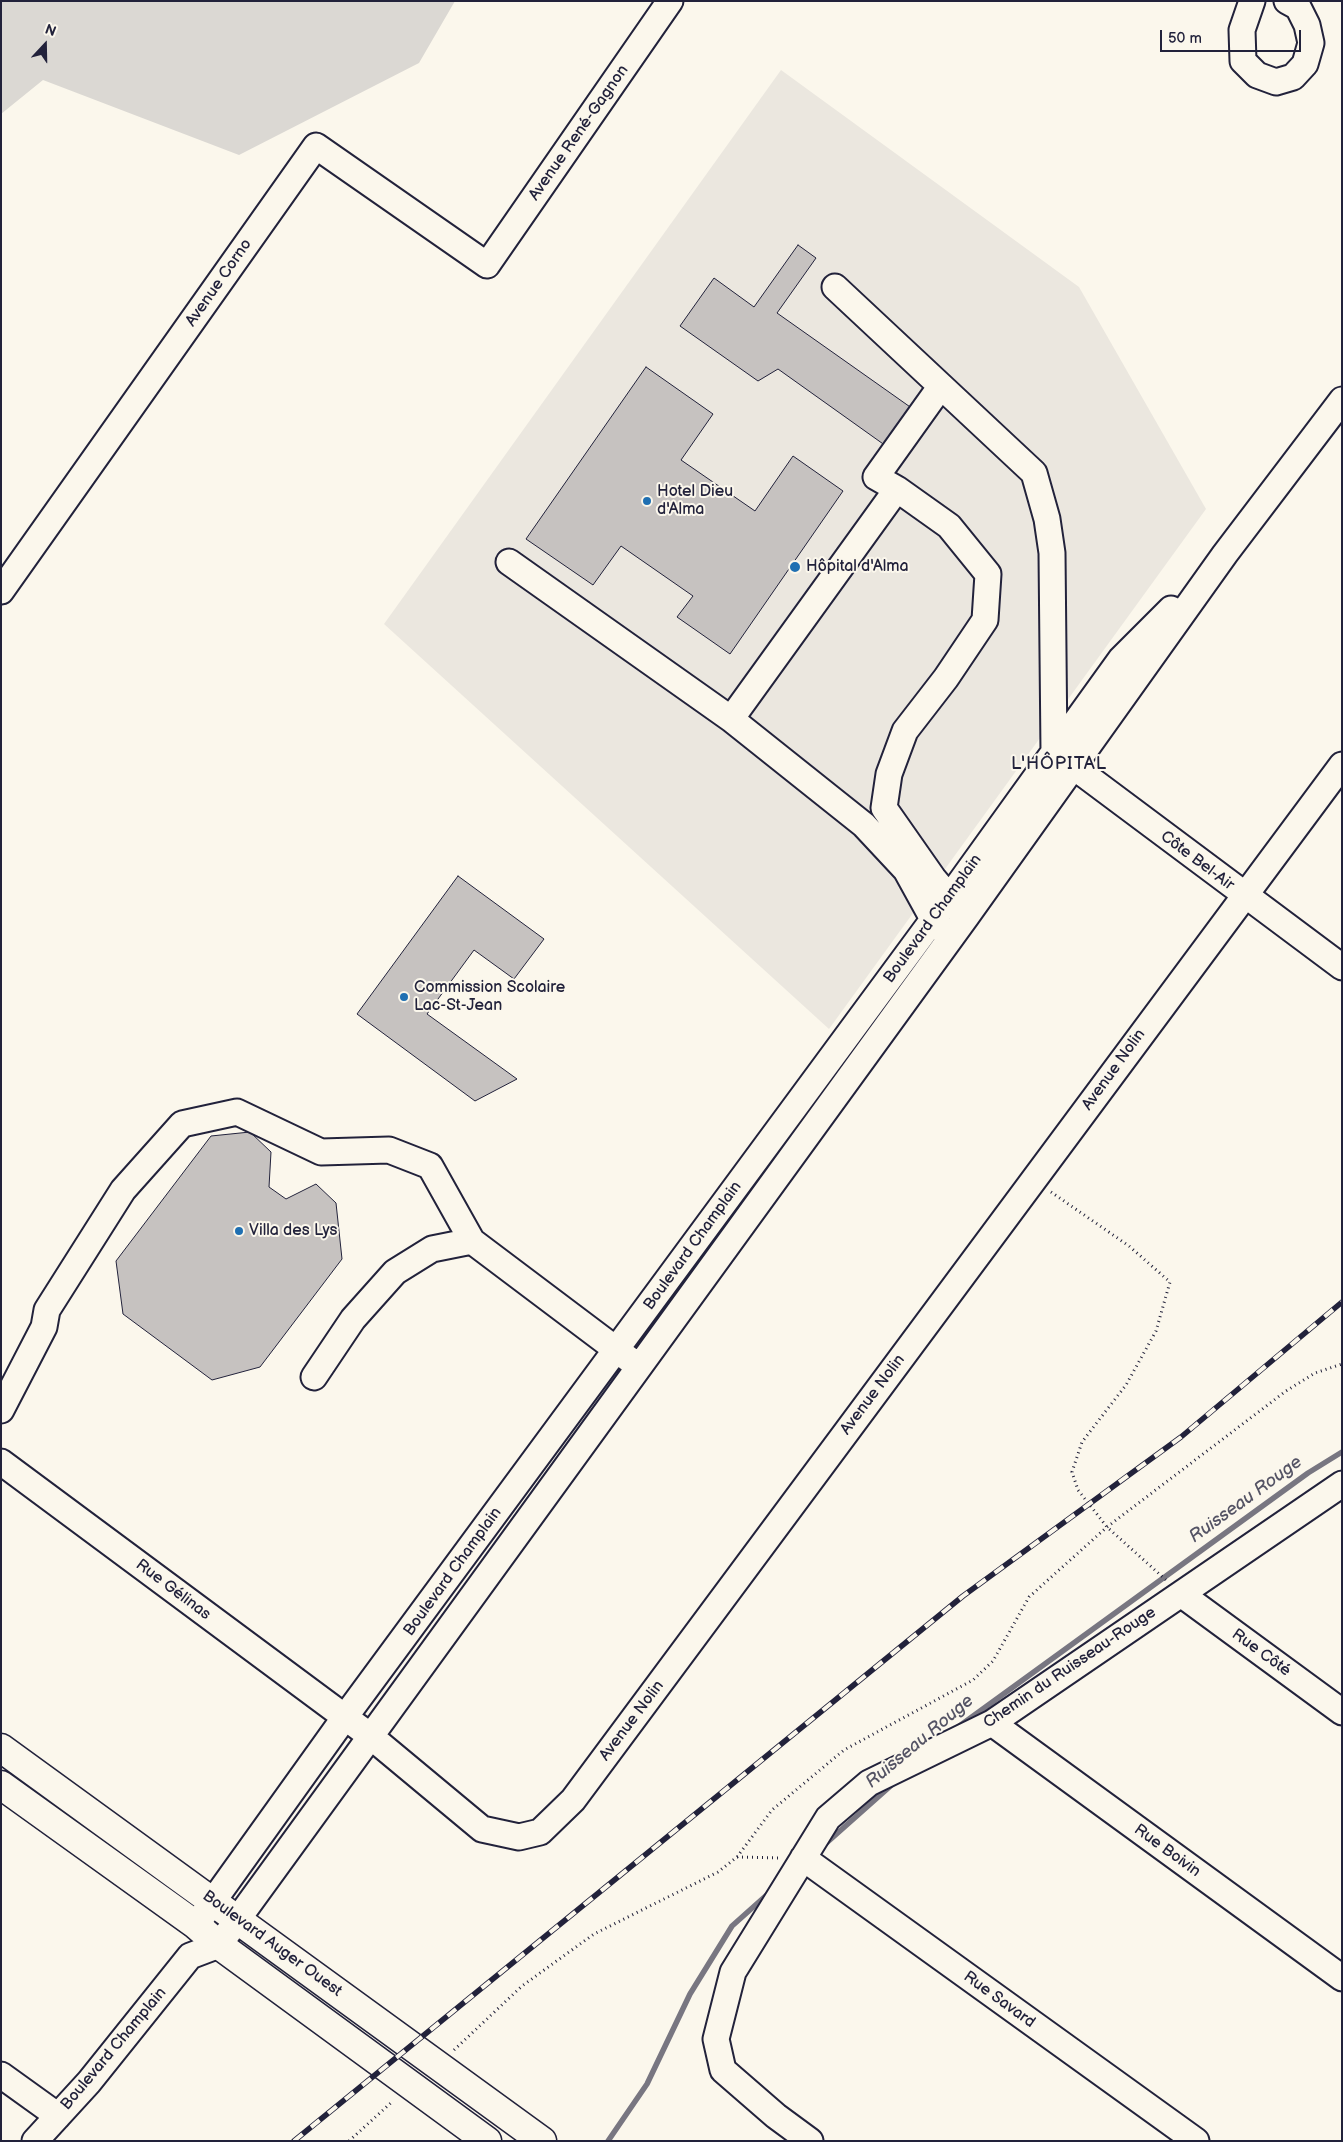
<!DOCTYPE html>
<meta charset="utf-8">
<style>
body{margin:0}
#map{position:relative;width:1343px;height:2142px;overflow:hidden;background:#fbf7ec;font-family:"Balsamiq Sans",sans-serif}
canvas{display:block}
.frame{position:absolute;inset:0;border:2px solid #22223b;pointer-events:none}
.north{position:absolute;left:20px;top:20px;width:50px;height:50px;-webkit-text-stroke:4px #fbf7ec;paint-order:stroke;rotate:21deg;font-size:14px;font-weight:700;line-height:20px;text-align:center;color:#22223b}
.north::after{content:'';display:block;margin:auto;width:18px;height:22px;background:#22223b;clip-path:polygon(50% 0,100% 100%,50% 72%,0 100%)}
.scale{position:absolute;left:1160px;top:30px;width:141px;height:22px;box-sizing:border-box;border:2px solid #22223b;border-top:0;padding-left:6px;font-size:15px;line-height:18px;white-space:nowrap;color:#22223b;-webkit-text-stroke:4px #fbf7ec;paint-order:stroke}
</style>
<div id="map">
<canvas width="1343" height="2142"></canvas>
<div class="frame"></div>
<div class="north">N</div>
<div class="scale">50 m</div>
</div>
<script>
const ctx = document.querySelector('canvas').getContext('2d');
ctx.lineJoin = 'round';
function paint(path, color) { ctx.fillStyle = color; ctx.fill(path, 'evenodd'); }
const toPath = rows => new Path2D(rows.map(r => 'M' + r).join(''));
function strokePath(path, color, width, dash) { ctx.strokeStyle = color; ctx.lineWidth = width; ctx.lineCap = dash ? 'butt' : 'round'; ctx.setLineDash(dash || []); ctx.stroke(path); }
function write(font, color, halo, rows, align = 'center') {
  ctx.font = font + ' "Balsamiq Sans",sans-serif'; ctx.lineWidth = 4; ctx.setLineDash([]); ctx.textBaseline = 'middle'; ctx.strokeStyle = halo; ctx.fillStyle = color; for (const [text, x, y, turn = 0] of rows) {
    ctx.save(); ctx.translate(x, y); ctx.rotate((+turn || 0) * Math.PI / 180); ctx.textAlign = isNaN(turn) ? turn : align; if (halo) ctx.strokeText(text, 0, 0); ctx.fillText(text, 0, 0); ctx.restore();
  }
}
paint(toPath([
 [781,70,1079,287,1206,509,829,1029,384,624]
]), '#ebe7df');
paint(toPath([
 [1,1,455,1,419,63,239,155,43,80,1,114]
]), '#dbd8d3');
strokePath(toPath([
 [958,1727,1308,1473,1342,1452],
 [823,1846,895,1782],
 [608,2141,647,2084,690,1994,732,1926,769,1893]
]), '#787681', 5.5);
const building = toPath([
 [798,245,816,258,777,313,913,409,886,446,778,369,758,381,680,326,714,278,754,307,798,245],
 [646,367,713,414,681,460,755,511,793,456,843,491,730,654,677,617,693,596,621,546,593,585,526,539,646,367],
 [458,876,544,939,514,979,474,950,427,1014,517,1079,475,1101,357,1014,458,876],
 [250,1132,271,1152,269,1187,286,1199,316,1184,336,1203,342,1259,260,1367,212,1380,123,1314,116,1261,211,1136,250,1132]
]);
paint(building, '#c6c2c0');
strokePath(building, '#22223b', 1);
const minor = toPath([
 [1252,1,1242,30,1243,61,1257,75,1276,82,1293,77,1305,64,1311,43,1307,25,1298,7,1287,1],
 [835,287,1034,473,1047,519,1052,553,1054,752,1342,967],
 [897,489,876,477,941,386],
 [509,562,731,719],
 [1,591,316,146,487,265,670,1],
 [944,931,933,919,906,870,864,825,731,719,897,489,949,526,988,574,985,620,946,678,905,731,889,774,884,808,933,878,959,909],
 [314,1377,353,1319,395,1272,432,1249,472,1241,630,1360],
 [1,1410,44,1327,47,1310,123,1190,182,1124,237,1112,321,1152,389,1150,430,1166,472,1241],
 [1,1462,369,1735,482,1829,519,1837,540,1832,573,1800,1342,765],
 [1181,1594,1342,1712],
 [992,1723,1342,1978],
 [803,1858,1196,2141],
 [201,1918,345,1717,949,898,1121,659,1171,609],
 [1,2075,58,2116],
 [35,2141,89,2082,190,1956,219,1945,966,917,1225,554,1342,400],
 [810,2141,776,2116,723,2070,716,2039,733,1972,828,1818,869,1783,992,1723,1342,1484]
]);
const major = toPath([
 [1,1748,542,2141],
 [1,1785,196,1925,219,1945,487,2141]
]);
strokePath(minor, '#22223b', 29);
strokePath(major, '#22223b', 31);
strokePath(toPath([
 [1051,1192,1129,1246,1170,1282,1156,1331,1126,1385,1082,1442,1072,1472,1078,1490,1107,1527,1166,1580],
 [737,1857,780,1858],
 [454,2050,522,1986,594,1934,718,1872,737,1857,772,1810,844,1750,973,1680,993,1661,1029,1597,1107,1527,1286,1391,1315,1373,1342,1364],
 [349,2141,393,2101]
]), '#22223b', 3, [1, 4]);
strokePath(minor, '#fbf7ec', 25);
strokePath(major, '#fbf7ec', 28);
const rail = toPath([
 [294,2141,963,1596,1181,1437,1342,1302]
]);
strokePath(rail, '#22223b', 5.5);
strokePath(rail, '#fbf7ec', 4, [11]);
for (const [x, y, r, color] of [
 [647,501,5,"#1f6fb2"],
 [795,567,6,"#1f6fb2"],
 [404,997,5,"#1f6fb2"],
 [239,1231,5,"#1f6fb2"]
]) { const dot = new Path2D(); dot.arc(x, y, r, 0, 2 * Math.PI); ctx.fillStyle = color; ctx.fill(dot); strokePath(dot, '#fbf7ec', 2); }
write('16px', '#22223b', '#fbf7ec', [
 ["Avenue René-Gagnon",579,133,-55],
 ["Avenue Corno",219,283,-55],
 ["Côte Bel-Air",1197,861,37],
 ["Boulevard Champlain",933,919,-54],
 ["Avenue Nolin",1114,1070,-54],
 ["Boulevard Champlain",693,1246,-54],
 ["Avenue Nolin",873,1395,-53],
 ["Boulevard Champlain",453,1572,-54],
 ["Rue Gélinas",173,1590,37],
 ["Rue Côté",1261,1653,36],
 ["Chemin du Ruisseau-Rouge",1070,1668,-34],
 ["Avenue Nolin",632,1721,-53],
 ["Rue Boivin",1167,1851,36],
 ["Boulevard Auger Ouest",272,1944,36],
 ["Rue Savard",999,2000,36],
 ["Boulevard Champlain",114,2049,-50]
]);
write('16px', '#22223b', '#fbf7ec', [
 ["Hotel Dieu",657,492],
 ["d'Alma",657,510],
 ["Hôpital d'Alma",806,567],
 ["Commission Scolaire",414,988],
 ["Lac-St-Jean",414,1006],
 ["Villa des Lys",249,1231]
], 'left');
ctx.letterSpacing = '1px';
write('18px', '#22223b', '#fbf7ec', [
 ["L'HÔPITAL",1059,764]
]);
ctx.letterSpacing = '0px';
write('italic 18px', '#545364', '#fbf7ec', [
 ["Ruisseau Rouge",1246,1500,-36],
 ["Ruisseau Rouge",920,1742,-40]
]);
</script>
